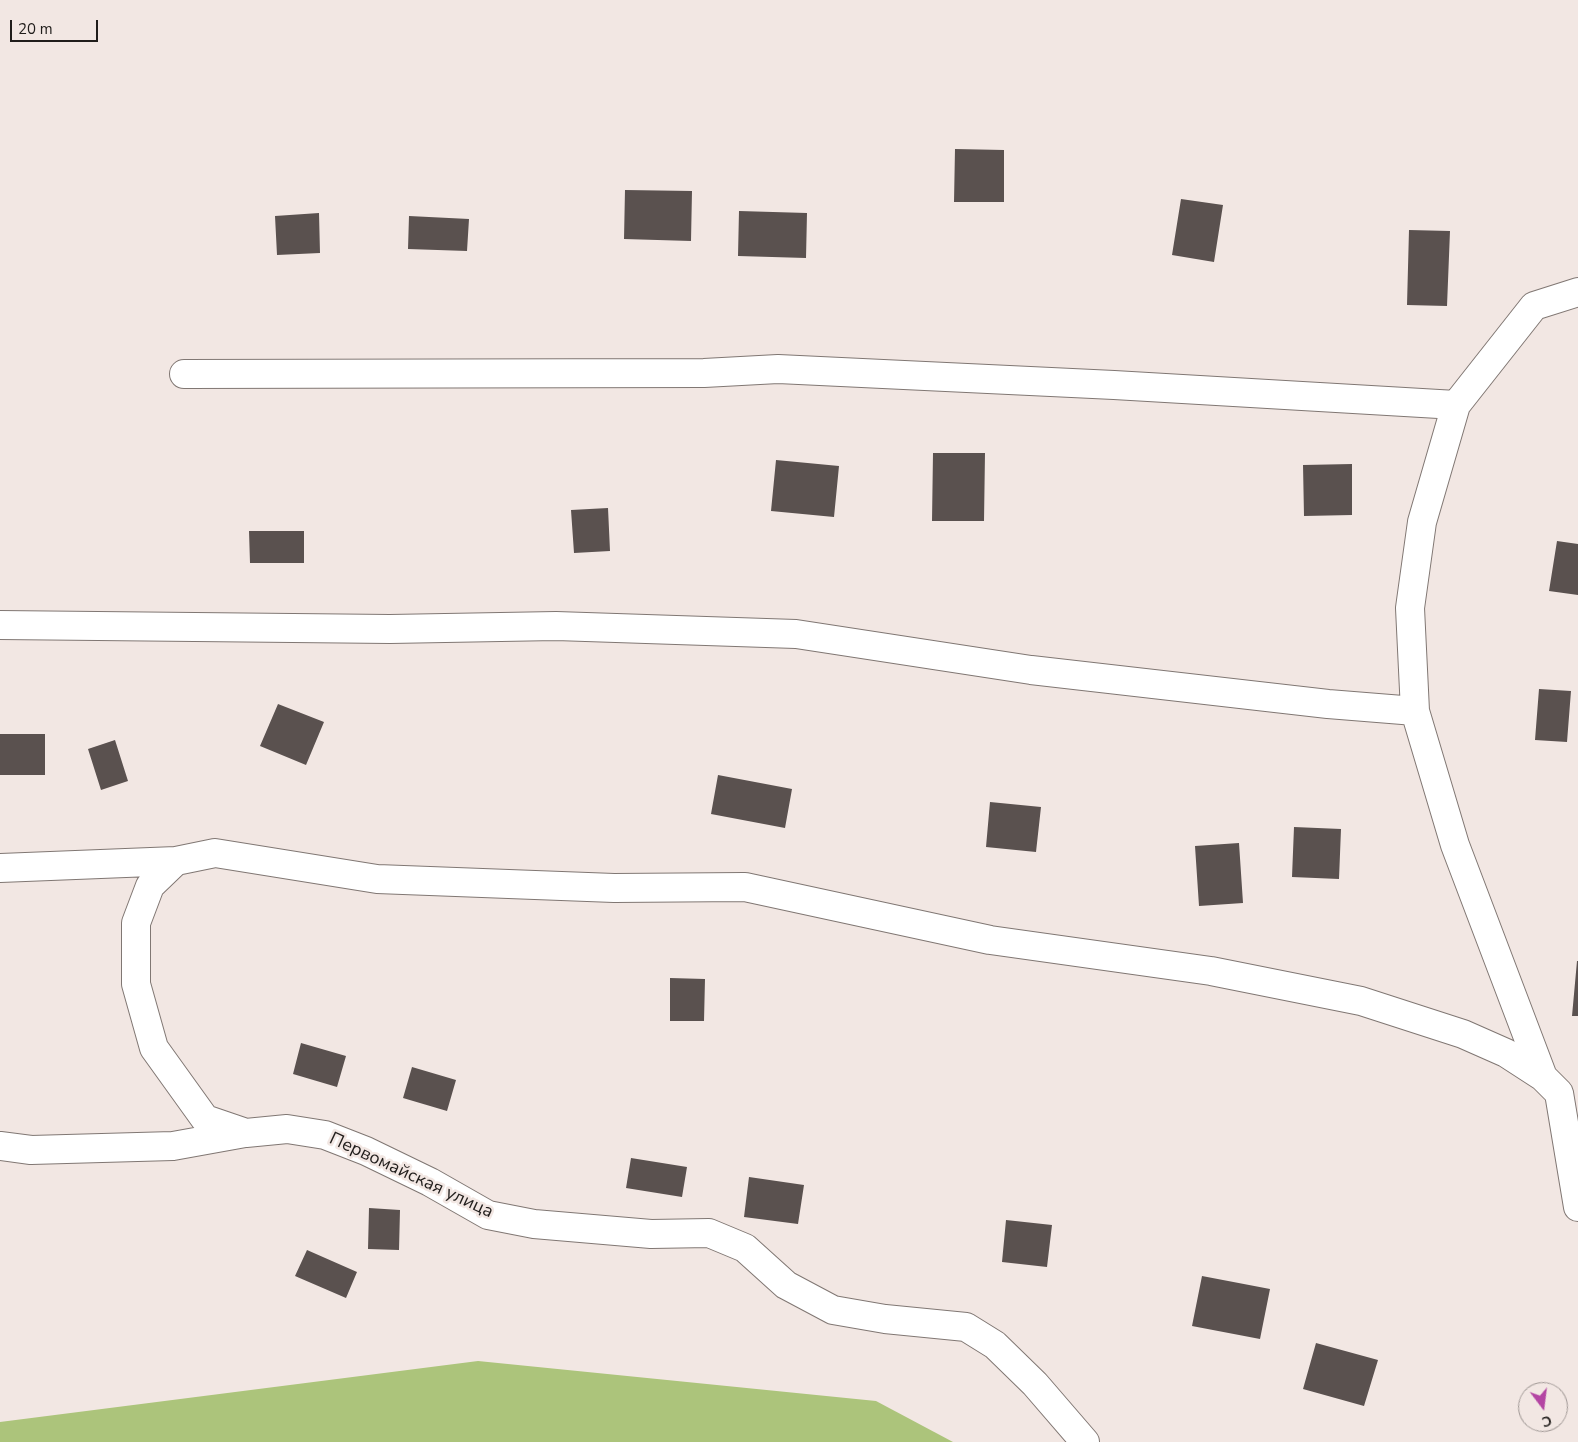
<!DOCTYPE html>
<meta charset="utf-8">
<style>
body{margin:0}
#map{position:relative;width:1578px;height:1442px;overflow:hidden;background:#f2e7e3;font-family:"Nunito Sans",sans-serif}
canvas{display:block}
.north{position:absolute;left:1518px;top:1382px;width:50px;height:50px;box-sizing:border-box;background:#f2e7e3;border:1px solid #9e9693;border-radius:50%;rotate:165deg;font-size:14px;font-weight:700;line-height:20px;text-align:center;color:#201d1b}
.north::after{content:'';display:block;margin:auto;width:18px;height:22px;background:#b445a3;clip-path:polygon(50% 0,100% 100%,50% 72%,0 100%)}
.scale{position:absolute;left:10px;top:20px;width:88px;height:22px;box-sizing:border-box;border:2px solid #201d1b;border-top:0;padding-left:6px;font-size:15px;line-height:18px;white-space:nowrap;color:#201d1b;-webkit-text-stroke:4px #f2e7e3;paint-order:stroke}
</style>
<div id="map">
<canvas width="1578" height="1442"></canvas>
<div class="north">С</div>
<div class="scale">20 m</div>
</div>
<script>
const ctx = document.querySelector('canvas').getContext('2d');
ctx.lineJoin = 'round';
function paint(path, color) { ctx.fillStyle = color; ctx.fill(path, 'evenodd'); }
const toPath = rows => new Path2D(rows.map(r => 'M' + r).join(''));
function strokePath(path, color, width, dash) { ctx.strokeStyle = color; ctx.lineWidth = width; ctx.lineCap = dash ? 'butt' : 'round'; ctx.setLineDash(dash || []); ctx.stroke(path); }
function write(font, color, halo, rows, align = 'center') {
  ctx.font = font + ' "Nunito Sans",sans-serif'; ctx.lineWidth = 5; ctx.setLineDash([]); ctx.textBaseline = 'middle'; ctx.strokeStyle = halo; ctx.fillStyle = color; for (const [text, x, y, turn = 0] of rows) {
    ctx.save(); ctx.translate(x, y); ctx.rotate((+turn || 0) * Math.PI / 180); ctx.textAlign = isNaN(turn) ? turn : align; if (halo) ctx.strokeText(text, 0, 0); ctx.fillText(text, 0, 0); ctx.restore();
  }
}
paint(toPath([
 [478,1361,876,1401,953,1442,0,1442,0,1422]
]), '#acc47b');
paint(toPath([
 [955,149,1004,150,1004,202,954,202],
 [625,190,692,191,691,241,624,239],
 [1181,199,1223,205,1214,262,1172,255],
 [739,211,807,213,806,258,738,256],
 [319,213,320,253,277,255,275,216],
 [409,216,469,219,467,251,408,249],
 [1409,230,1450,231,1447,306,1407,305],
 [933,453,985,453,984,521,932,521],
 [776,460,839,466,834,517,771,511],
 [1352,464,1352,515,1304,516,1303,465],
 [608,508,610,551,574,553,571,510],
 [249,531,304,531,304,563,250,563],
 [1557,541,1578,544,1578,595,1549,591],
 [1539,689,1571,691,1567,742,1535,740],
 [278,704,324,722,306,765,260,746],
 [0,734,45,734,45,775,0,775],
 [115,740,128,781,101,790,88,749],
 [718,775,792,789,785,828,711,814],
 [990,802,1041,807,1036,852,986,847],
 [1294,827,1341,829,1339,879,1292,877],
 [1239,843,1243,903,1199,906,1195,846],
 [1577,961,1578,961,1578,1016,1572,1016],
 [670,978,705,979,704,1021,670,1021],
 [301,1043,346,1056,337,1087,293,1074],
 [412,1067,456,1080,447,1111,403,1098],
 [631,1158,687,1167,682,1197,626,1188],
 [749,1177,804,1185,798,1224,744,1217],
 [369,1208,400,1210,399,1250,368,1249],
 [1006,1220,1052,1225,1047,1267,1002,1262],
 [307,1250,357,1272,346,1298,295,1276],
 [1202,1276,1270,1289,1260,1339,1192,1326],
 [1316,1343,1378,1360,1364,1406,1303,1389]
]), '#5a514f');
const minor = toPath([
 [184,374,704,373,778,369,1114,385,1456,405],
 [0,625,390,629,556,626,796,634,1031,670,1328,704,1415,711],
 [176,861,150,886,136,923,136,984,154,1048,205,1119,246,1133,287,1129,325,1135,366,1151,430,1182,488,1215,534,1224,651,1234,709,1233,745,1248,786,1285,833,1310,885,1319,966,1327,995,1345,1035,1384,1085,1442],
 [0,868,176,861,215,853,377,879,614,888,745,887,990,940,1211,971,1361,1001,1463,1034,1506,1053,1543,1077,1559,1093,1578,1207],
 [1543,1077,1455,845,1415,711,1410,608,1422,522,1456,405,1534,306,1578,292],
 [0,1146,31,1150,173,1146,245,1133]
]);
strokePath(minor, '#807773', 30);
strokePath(minor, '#fff', 28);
write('18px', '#201d1b', '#f2e7e3', [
 ["Первомайская улица",411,1176,25]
]);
</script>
